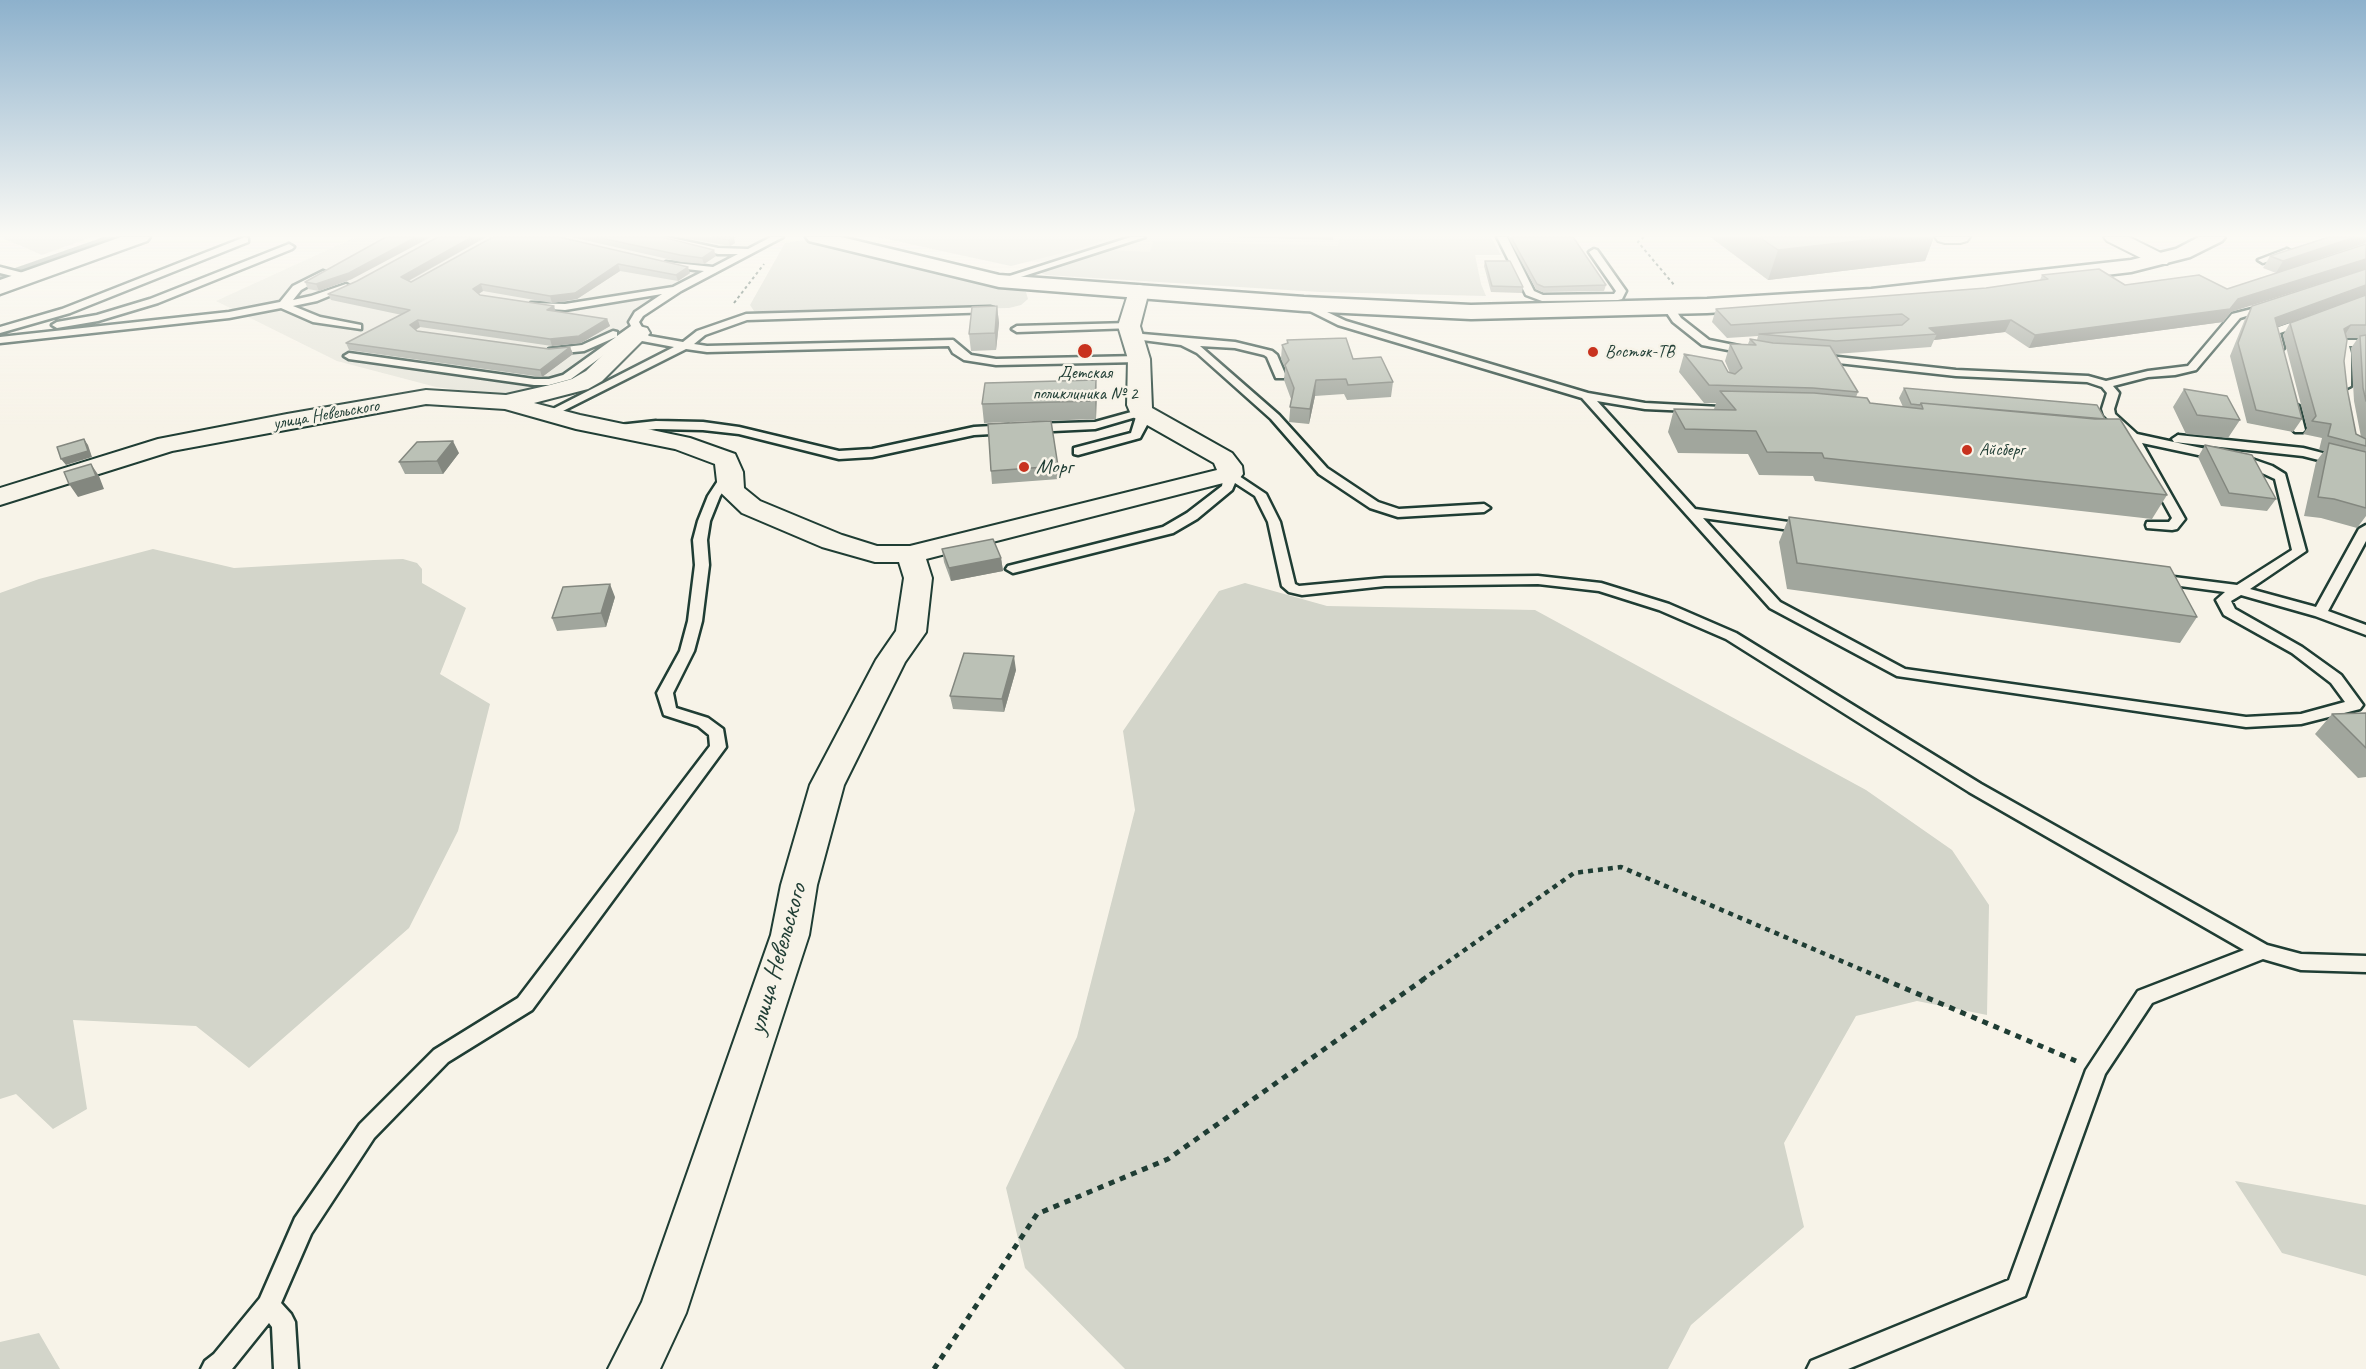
<!DOCTYPE html>
<meta charset="utf-8">
<style>
body{margin:0}
canvas{display:block;background:#f7f3e8}
</style>
<canvas width="2366" height="1369"></canvas>
<script>
const ctx = document.querySelector('canvas').getContext('2d');
ctx.lineJoin = 'round';
function paint(path, color) { ctx.fillStyle = color; ctx.fill(path, 'evenodd'); }
const toPath = rows => new Path2D(rows.map(r => 'M' + r).join(''));
function strokePath(path, color, width, dash) { ctx.strokeStyle = color; ctx.lineWidth = width; ctx.lineCap = dash ? 'butt' : 'round'; ctx.setLineDash(dash || []); ctx.stroke(path); }
function write(font, color, halo, rows, align = 'center') {
  ctx.font = font + ' Caveat,sans-serif'; ctx.lineWidth = 5; ctx.setLineDash([]); ctx.textBaseline = 'middle'; ctx.strokeStyle = halo; ctx.fillStyle = color; for (const [text, x, y, turn = 0] of rows) {
    ctx.save(); ctx.translate(x, y); ctx.rotate((+turn || 0) * Math.PI / 180); ctx.textAlign = isNaN(turn) ? turn : align; if (halo) ctx.strokeText(text, 0, 0); ctx.fillText(text, 0, 0); ctx.restore();
  }
}
paint(toPath([
 [356,237,776,237,655,297,576,373,553,387,504,396,436,387,337,361,216,301],
 [881,237,1377,237,1378,255,1011,262]
]), '#e5e4d9');
paint(toPath([
 [0,237,92,237,42,255],
 [877,237,1113,237,1078,249,1011,266],
 [1340,237,1491,237,1501,255,1475,255,1481,284,1486,296,1320,292,1046,275,1036,271,1104,250,1150,252,1153,241,1338,246],
 [804,240,1026,292,1028,299,1021,305,1009,308,766,313,754,311,750,305,785,243],
 [153,549,234,568,374,560,403,559,417,563,422,569,422,583,466,608,440,674,490,704,458,831,409,928,249,1068,196,1026,73,1020,87,1109,53,1129,16,1094,0,1099,0,593,39,579],
 [1245,583,1327,606,1535,610,1866,790,1952,850,1989,905,1987,1015,1917,1001,1856,1016,1784,1143,1804,1227,1691,1325,1668,1369,1125,1369,1025,1268,1006,1188,1077,1037,1135,810,1123,731,1219,591],
 [2235,1181,2366,1205,2366,1276,2282,1253],
 [39,1333,60,1369,0,1369,0,1342]
]), '#d3d5ca');
strokePath(toPath([
 [0,276,111,237]
]), '#6f8077', 5);
const service = toPath([
 [245,237,248,238,248,242,70,313,0,333,0,327,62,309,245,237],
 [649,237,666,237,718,248,748,249,771,237,783,237,681,291,643,316,639,322,644,331,649,336,683,342,697,331,746,314,990,307,994,308,994,312,747,320,705,335,694,344,707,346,953,340,971,355,996,359,1139,356,1144,359,1139,362,996,365,964,360,953,353,949,346,707,352,686,349,549,418,543,415,545,413,674,347,642,341,634,333,571,379,549,385,534,385,349,359,344,356,349,353,534,379,549,379,563,375,616,337,584,351,553,354,549,353,549,349,582,345,613,331,617,332,617,336,631,326,629,322,635,312,662,294,565,310,535,308,530,305,531,303,565,304,673,287,704,271,669,267,664,264,666,262,713,267,738,254,718,254,649,237],
 [1131,237,1145,237,1002,283,994,281,1131,237],
 [1497,237,1507,237,1534,291,1543,295,1614,294,1616,291,1589,252,1594,249,1597,250,1626,291,1622,299,1618,300,1542,301,1526,295,1497,237],
 [289,244,294,247,292,249,158,303,98,321,57,328,52,325,57,322,97,315,150,299,289,244],
 [2287,249,2292,252,2290,254,2263,263,2258,260,2287,249],
 [0,267,31,275,33,277,28,280,0,273,0,267],
 [323,271,326,272,326,276,301,290,293,300,311,296,346,284,351,287,317,301,293,306,320,317,361,325,361,329,313,322,281,308,229,318,0,343,0,337,229,312,280,302,293,286,323,271],
 [1304,301,1346,321,1588,393,1645,403,1739,408,1739,412,1735,413,1645,409,1597,401,1695,509,1810,525,1811,528,1810,531,1805,532,1703,518,1780,602,1905,669,2246,717,2301,714,2345,702,2331,683,2292,653,2224,615,2216,600,2225,592,2158,583,2151,579,2158,575,2237,585,2292,550,2275,479,2245,465,2142,443,2185,519,2177,529,2172,530,2147,528,2146,525,2147,522,2169,522,2172,518,2129,440,2111,440,2105,436,2111,432,2122,433,2104,415,2102,409,2107,393,2102,387,2087,382,1956,376,1820,361,1815,358,1820,355,1956,370,2088,376,2106,381,2148,371,2188,366,2232,314,2272,304,2272,308,2240,318,2196,370,2175,375,2148,377,2113,386,2119,393,2114,409,2115,414,2137,434,2252,459,2272,466,2285,474,2306,551,2250,589,2316,607,2359,529,2366,525,2366,541,2328,611,2366,625,2366,635,2315,616,2241,595,2231,601,2235,609,2302,647,2341,675,2363,705,2360,709,2301,724,2246,727,1897,676,1770,608,1582,398,1338,325,1300,306,1299,304,1304,301],
 [1664,305,1672,305,1681,318,1709,340,1749,348,1754,351,1749,354,1702,345,1673,322,1663,307,1664,305],
 [2307,317,2312,320,2311,322,2280,333,2284,348,2279,351,2275,350,2269,332,2270,330,2307,317],
 [1129,323,1134,326,1133,328,1017,332,1012,329,1017,326,1129,323],
 [1131,333,1235,342,1272,351,1277,355,1286,376,1284,378,1276,378,1267,357,1264,355,1235,348,1200,346,1279,415,1327,468,1378,502,1399,509,1484,504,1490,508,1484,512,1398,517,1370,508,1319,474,1271,419,1197,353,1181,345,1127,338,1127,334,1131,333],
 [2343,340,2366,340,2366,346,2349,346,2351,353,2351,386,2345,389,2339,386,2341,353,2338,343,2343,340],
 [2293,403,2299,406,2305,430,2303,432,2295,432,2293,430,2287,406,2293,403],
 [1142,409,1148,412,1147,425,1140,438,1078,455,1074,454,1074,448,1131,433,1136,417,1095,429,1033,432,1027,428,1033,424,1095,422,1142,409],
 [656,421,703,422,739,427,839,451,872,449,974,427,1009,425,1015,429,1009,433,974,435,872,457,839,459,739,434,703,430,656,429,619,433,613,429,619,425,656,421],
 [2178,435,2303,448,2366,464,2366,472,2303,456,2174,442,2172,439,2178,435],
 [729,469,735,473,720,496,710,521,707,540,709,565,702,621,694,651,673,693,676,708,708,718,723,729,726,747,532,1010,448,1062,374,1138,311,1234,281,1303,291,1314,295,1322,298,1369,274,1369,272,1327,269,1323,232,1369,201,1369,205,1361,214,1354,260,1298,295,1218,360,1124,434,1050,518,998,710,746,709,735,698,726,664,715,657,693,680,651,688,621,695,565,693,540,698,521,708,496,725,470,729,469],
 [1230,470,1266,494,1280,522,1295,584,1299,586,1385,578,1538,576,1601,583,1669,604,1736,633,1981,784,2267,945,2301,954,2366,956,2366,972,2301,970,2263,959,2152,1003,2105,1074,2025,1296,1848,1369,1807,1369,1811,1361,2009,1280,2086,1070,2138,991,2244,950,1969,792,1726,639,1659,610,1599,591,1538,584,1385,586,1302,595,1289,592,1282,586,1268,522,1255,496,1235,483,1232,490,1197,519,1173,533,1013,573,1006,569,1008,566,1163,527,1187,513,1222,486,1224,474,1230,470]
]);
const minor = toPath([
 [1935,237,1970,237,1967,241,1960,243,1945,243,1938,241,1935,237],
 [2104,237,2129,237,2167,256,2170,260,2167,264,2153,264,2107,241,2104,237],
 [1139,285,1146,287,1149,291,1140,326,1150,359,1152,408,1232,453,1242,466,1243,474,1239,479,926,559,932,578,926,632,905,662,844,785,817,885,809,935,686,1313,660,1369,608,1369,642,1302,771,935,781,885,810,785,876,660,896,631,904,578,899,562,875,562,822,547,742,513,718,490,715,464,675,449,576,429,505,409,426,404,172,451,0,505,0,488,158,439,287,414,426,390,506,395,550,385,572,379,586,371,631,328,639,326,647,328,650,333,602,381,588,389,534,403,580,415,690,438,735,454,743,472,744,488,760,501,842,535,877,546,910,546,1217,470,1214,463,1133,417,1130,412,1127,405,1128,359,1118,326,1129,291,1132,287,1139,285]
]);
const tertiary = toPath([
 [806,237,841,237,999,275,1026,277,1304,297,1471,305,1707,299,1871,289,2131,260,2176,249,2199,237,2225,237,2222,241,2190,257,2131,272,1871,303,1707,313,1471,319,1304,311,999,287,809,241,806,237]
]);
const primary = toPath([
 [121,237,150,237,147,241,0,294,0,280,121,237]
]);
strokePath(service, '#1f3d34', 5);
strokePath(minor, '#1f3d34', 4);
strokePath(tertiary, '#1f3d34', 5);
strokePath(primary, '#1f3d34', 5);
strokePath(toPath([
 [1644,237,1638,242,1675,286],
 [734,303,764,264]
]), '#1f3d34', 2, [3, 3]);
strokePath(toPath([
 [1422,980,1574,873,1621,867,1886,980]
]), '#1f3d34', 4.5, [5, 5]);
strokePath(toPath([
 [1883,979,2076,1061],
 [934,1369,1037,1214,1168,1159,1424,979]
]), '#1f3d34', 5, [6, 6]);
paint(service, '#f7f3e8');
paint(minor, '#f7f3e8');
paint(tertiary, '#f7f3e8');
paint(primary, '#f7f3e8');
paint(toPath([
 [438,237,486,237,409,281,411,282,493,237,690,273,678,281,620,271,577,299,552,303,483,291,479,294,480,295,554,306,555,312,607,319,610,326,581,343,552,346,420,327,416,330,417,331,549,349,570,347,573,354,542,377,349,350,346,343,402,315,331,300,328,294,357,281],
 [571,237,662,237,716,256,704,264,681,262],
 [678,237,736,237,734,238,735,243,730,246],
 [1226,237,1333,237,1333,240],
 [1508,237,1573,237,1606,285,1604,291,1542,292,1536,289],
 [1710,237,1934,237,1925,261,1768,280],
 [2366,237,2366,243,2276,273,2263,268,2270,256],
 [1485,261,1523,287,1522,293,1491,292,1484,266],
 [2042,275,2125,285,2231,312,2223,322,2029,348,2005,332,1934,340,1931,347,1835,354,1858,392,1856,397,1870,403,1903,407,1899,398,1904,388,2105,419,2167,495,2152,519,1815,481,1813,476,1759,475,1748,454,1678,453,1668,432,1674,409,1714,409,1716,403,1704,403,1679,372,1684,354,1730,373,1725,361,1730,344,1748,344,1750,339,1757,340,1758,336,1727,338,1712,322,1716,309,1986,288,2040,280],
 [352,279,319,291,308,289,305,282],
 [2366,295,2366,516,2357,528,2321,518,2304,516,2316,462,2324,451,2319,450,2322,438,2303,434,2307,428,2283,335,2290,323],
 [2346,338,2358,338,2351,348,2354,401,2361,437,2356,434,2347,388,2344,361],
 [997,306,999,323,996,350,971,351,969,334],
 [2252,306,2277,327,2302,419,2293,432,2247,423,2230,356,2245,319],
 [1287,340,1353,359,1393,382,1391,397,1347,400,1344,394,1315,396,1309,424,1289,422,1291,399,1284,380,1285,368,1281,359,1282,345,1287,343],
 [1096,380,1096,419,984,423,982,404],
 [2184,389,2240,420,2228,438,2186,434,2173,407],
 [2205,445,2276,499,2267,511,2221,506,2198,457],
 [459,453,443,474,405,474,399,462],
 [1058,466,1059,479,992,484,991,471],
 [1789,517,2197,617,2180,643,1787,589,1779,542],
 [942,549,1001,558,1003,571,951,581,944,562],
 [615,597,606,627,557,631,552,618],
 [1016,670,1004,712,953,709,950,696],
 [2366,713,2366,777,2358,778,2315,734,2332,714]
]), '#a1a69d');
paint(toPath([
 [416,237,431,237,352,279,319,291,316,284],
 [472,237,486,237,404,283,401,277],
 [726,237,736,237,734,238,735,243,730,246,728,240],
 [1759,237,1934,237,1925,261,1768,280,1778,250],
 [2355,237,2366,237,2366,242,2365,243,2276,273,2283,261],
 [714,250,716,256,704,264,702,258],
 [2366,259,2366,269,2231,312,2223,322,2029,348,2035,335,2238,299],
 [618,264,620,271,577,299,552,303,550,296],
 [688,267,690,273,678,281,676,275],
 [481,284,483,291,476,295,473,289],
 [2366,285,2366,295,2267,331,2275,318],
 [554,306,556,313,547,310],
 [997,306,999,323,996,350,995,333],
 [607,319,610,326,581,343,552,346,550,339],
 [418,320,420,327,413,331,410,325],
 [2011,320,2005,332,1934,340,1937,334,1929,328],
 [2351,325,2343,338,2344,329],
 [570,347,573,354,542,377,540,370],
 [1096,380,1097,398,1096,419,1095,401],
 [1316,380,1315,396,1309,424,1310,409],
 [84,439,88,445,92,457,66,465,61,459],
 [453,441,459,453,443,474,437,461],
 [91,464,99,476,104,489,78,497,69,484],
 [1001,558,1003,571,951,581,949,568],
 [610,584,615,597,606,627,601,613],
 [1014,656,1016,670,1004,712,1002,699]
]), '#83877f');
const building = toPath([
 [386,237,416,237,349,273,316,284,305,282,386,237],
 [438,237,472,237,401,277,411,282,493,237,559,237,688,267,676,275,618,264,575,293,550,296,481,284,473,289,480,295,554,306,547,310,607,319,579,336,550,339,418,320,410,325,417,331,549,349,570,347,540,370,346,343,410,310,328,294,357,281,438,237],
 [596,237,662,237,714,250,702,258,680,255,596,237],
 [711,237,734,237,728,240,711,237],
 [1511,237,1573,237,1606,285,1544,287,1537,284,1511,237],
 [1759,237,1893,237,1778,250,1759,237],
 [2329,237,2355,237,2283,261,2270,256,2329,237],
 [2366,244,2366,259,2238,299,2230,309,2035,335,2011,320,1929,328,1937,334,1836,341,1759,334,1902,325,1909,319,1902,314,1731,325,1716,309,1986,288,2048,279,2042,275,2099,269,2125,285,2199,275,2227,289,2366,244],
 [1485,261,1510,261,1523,287,1492,286,1485,261],
 [2366,269,2366,285,2275,318,2302,419,2256,410,2238,343,2252,306,2366,269],
 [2366,295,2366,325,2351,325,2344,329,2347,340,2344,361,2347,388,2356,434,2366,439,2366,446,2328,436,2331,424,2312,421,2316,416,2290,323,2366,295],
 [997,306,995,333,969,334,972,307,997,306],
 [2366,335,2366,401,2363,388,2360,336,2366,335],
 [1346,338,1353,359,1381,357,1393,382,1348,385,1346,379,1316,380,1310,409,1290,407,1294,388,1285,365,1289,360,1282,345,1288,343,1287,340,1346,338],
 [1750,339,1773,343,1830,346,1858,392,1813,388,1709,385,1684,354,1722,361,1728,372,1735,374,1742,368,1730,344,1756,345,1750,339],
 [1096,380,1095,401,982,404,985,383,1096,380],
 [1904,388,2097,405,2105,419,1921,403,1920,405,1911,404,1904,388],
 [2184,389,2227,396,2240,420,2197,415,2184,389],
 [1720,391,1814,393,1867,398,1870,403,1923,409,1921,403,2095,419,2120,419,2167,495,1824,458,1822,453,1767,452,1756,431,1685,429,1674,409,1736,410,1720,391],
 [1051,421,1058,466,991,471,988,424,1051,421],
 [84,439,88,451,61,459,57,447,84,439],
 [453,441,437,461,399,462,417,442,453,441],
 [2329,443,2366,452,2366,508,2334,499,2318,497,2329,443],
 [2205,445,2252,455,2276,499,2229,493,2205,445],
 [91,464,96,476,69,484,64,472,91,464],
 [1789,517,2170,567,2197,617,1797,563,1789,517],
 [993,539,1001,558,949,568,942,549,993,539],
 [610,584,601,613,552,618,563,587,610,584],
 [964,653,1014,656,1002,699,950,696,964,653],
 [2366,713,2366,748,2332,714,2366,713]
]);
paint(building, '#bbc1b6');
strokePath(building, '#83877f', 1.5);
const sky = ctx.createLinearGradient(0, 0, 0, 428);
sky.addColorStop(0, '#8db1cc');
sky.addColorStop(0.55, '#fbfaf5');
sky.addColorStop(1, '#fbfaf500');
ctx.fillStyle = sky;
ctx.fillRect(0, 0, 2366, 428);
for (const [x, y, r, color] of [
 [1085,351,8,"#c8321e"],
 [1593,352,6,"#c8321e"],
 [1967,450,6,"#c8321e"],
 [1024,467,6,"#c8321e"]
]) { const dot = new Path2D(); dot.arc(x, y, r, 0, 2 * Math.PI); ctx.fillStyle = color; ctx.fill(dot); strokePath(dot, '#f7f3e8', 2); }
write('18px', '#1f3d34', '#f7f3e8', [
 ["Восток-ТВ",1605,352],
 ["Детская",1085,373,"center"],
 ["поликлиника № 2",1085,394,"center"],
 ["Айсберг",1979,450]
], 'left');
write('18px', '#1f3d34', '#f7f3e8', [
 ["улица Невельского",326,415,-10]
]);
write('21px', '#1f3d34', '#f7f3e8', [
 ["Морг",1036,467]
], 'left');
write('26px', '#1f3d34', '#f7f3e8', [
 ["улица Невельского",778,959,-74]
]);
</script>
